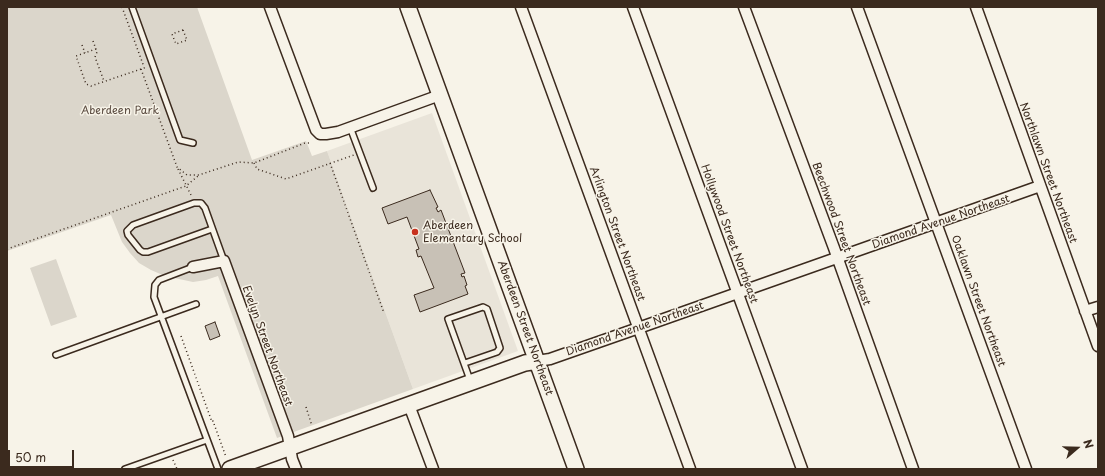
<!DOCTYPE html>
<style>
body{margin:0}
#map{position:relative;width:1105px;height:476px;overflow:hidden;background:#f7f3e8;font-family:"Playpen Sans",sans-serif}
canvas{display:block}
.frame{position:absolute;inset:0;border:8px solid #3b2a1e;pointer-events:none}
.north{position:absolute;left:1057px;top:428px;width:40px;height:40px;-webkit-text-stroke:3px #f7f3e8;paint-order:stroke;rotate:70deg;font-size:11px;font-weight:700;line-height:16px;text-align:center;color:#3b2a1e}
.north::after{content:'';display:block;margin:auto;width:14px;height:18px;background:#3b2a1e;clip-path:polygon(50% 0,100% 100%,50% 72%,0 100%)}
.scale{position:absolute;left:8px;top:450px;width:66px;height:18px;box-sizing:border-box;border:2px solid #3b2a1e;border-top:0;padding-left:5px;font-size:12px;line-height:14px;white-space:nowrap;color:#3b2a1e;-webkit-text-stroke:3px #f7f3e8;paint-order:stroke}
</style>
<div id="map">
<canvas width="1105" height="476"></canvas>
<div class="frame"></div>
<div class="north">N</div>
<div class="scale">50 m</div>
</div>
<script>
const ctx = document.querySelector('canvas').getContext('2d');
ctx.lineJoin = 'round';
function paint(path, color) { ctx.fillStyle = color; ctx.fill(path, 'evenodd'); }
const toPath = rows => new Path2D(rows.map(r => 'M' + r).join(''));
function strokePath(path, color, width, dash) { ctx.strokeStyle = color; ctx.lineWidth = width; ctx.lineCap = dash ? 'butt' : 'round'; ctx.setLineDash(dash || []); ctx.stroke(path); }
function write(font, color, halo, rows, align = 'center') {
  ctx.font = font + ' "Playpen Sans",sans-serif'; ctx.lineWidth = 3; ctx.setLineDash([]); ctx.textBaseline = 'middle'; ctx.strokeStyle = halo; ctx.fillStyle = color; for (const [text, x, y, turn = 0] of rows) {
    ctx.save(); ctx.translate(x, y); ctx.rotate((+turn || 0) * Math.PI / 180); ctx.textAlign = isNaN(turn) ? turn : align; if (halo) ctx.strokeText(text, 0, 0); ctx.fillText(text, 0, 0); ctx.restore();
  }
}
paint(toPath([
 [432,113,518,351,413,389,327,151]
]), '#e9e4d9');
paint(toPath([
 [7,7,197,7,252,160,306,141,312,156,327,151,413,389,277,438,218,276,206,280,193,282,165,276,151,270,139,263,130,253,122,242,111,215,7,251],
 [56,259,77,317,51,326,30,268]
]), '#dbd6cb');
const building = toPath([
 [430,190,438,207,436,208,438,212,441,210,465,273,461,274,462,277,464,276,467,285,465,286,468,294,420,312,414,295,434,288,421,256,418,257,416,250,419,249,407,217,388,224,382,208,430,190],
 [215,322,220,336,210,340,205,326,215,322]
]);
paint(building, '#c8c1b6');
strokePath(building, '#3b2a1e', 1);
const lane = toPath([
 [132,7,180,140,193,143],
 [350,127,373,188],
 [212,229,148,252,143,252,140,250,128,235,127,231,133,225,194,203,201,203,205,208,224,261],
 [193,267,159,280,155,285,154,297,218,469],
 [56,355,196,304],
 [465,363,497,352,500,348,487,309,483,307,448,319,470,380],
 [125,469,207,440]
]);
const street = toPath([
 [270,7,316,130,320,134,326,134,338,132,440,95],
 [521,7,690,469],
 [633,7,802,469],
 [744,7,834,248,913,469],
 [857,7,1026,469],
 [976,7,1098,346],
 [193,267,224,261,288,436,292,459,296,469],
 [1085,311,1098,307],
 [537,361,550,359,630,331,1040,186],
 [409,405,433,469]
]);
const secondary = toPath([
 [408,7,576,469],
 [230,469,525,363,537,361]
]);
strokePath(lane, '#3b2a1e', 8);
strokePath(street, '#3b2a1e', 13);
strokePath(secondary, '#3b2a1e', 18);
strokePath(toPath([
 [122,7,144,67],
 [183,30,187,40,176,44,172,34,183,30],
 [93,41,97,52,95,57,104,81],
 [82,45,85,53],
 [96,49,76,56,86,84,91,86,147,67],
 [141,69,177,167,187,175,199,175,238,162,254,163,305,143,309,143],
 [254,163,257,169,286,179,354,155],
 [330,163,384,313],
 [178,169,192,197],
 [7,249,186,186,198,176],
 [181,336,212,422,213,421,226,457],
 [306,407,312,426],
 [173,460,177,469]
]), '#3b2a1e', 1.5, [1, 3]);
strokePath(lane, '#f7f3e8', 5);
strokePath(street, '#f7f3e8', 10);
strokePath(secondary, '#f7f3e8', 15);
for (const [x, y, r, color] of [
 [415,232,4,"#c8321e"]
]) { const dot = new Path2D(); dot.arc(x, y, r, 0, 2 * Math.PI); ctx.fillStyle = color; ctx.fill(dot); strokePath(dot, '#f7f3e8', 1.5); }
write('11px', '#5b4c41', '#f7f3e8', [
 ["Aberdeen Park",120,111]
]);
write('11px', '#3b2a1e', '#f7f3e8', [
 ["Northlawn Street Northeast",1048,173,70],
 ["Diamond Avenue Northeast",941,222,-19],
 ["Arlington Street Northeast",617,234,70],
 ["Hollywood Street Northeast",729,234,70],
 ["Beechwood Street Northeast",841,234,70],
 ["Oaklawn Street Northeast",978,301,70],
 ["Aberdeen Street Northeast",525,328,70],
 ["Diamond Avenue Northeast",635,329,-19],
 ["Evelyn Street Northeast",267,346,70]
]);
write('11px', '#3b2a1e', '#f7f3e8', [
 ["Aberdeen",423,226],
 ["Elementary School",423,239]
], 'left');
</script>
